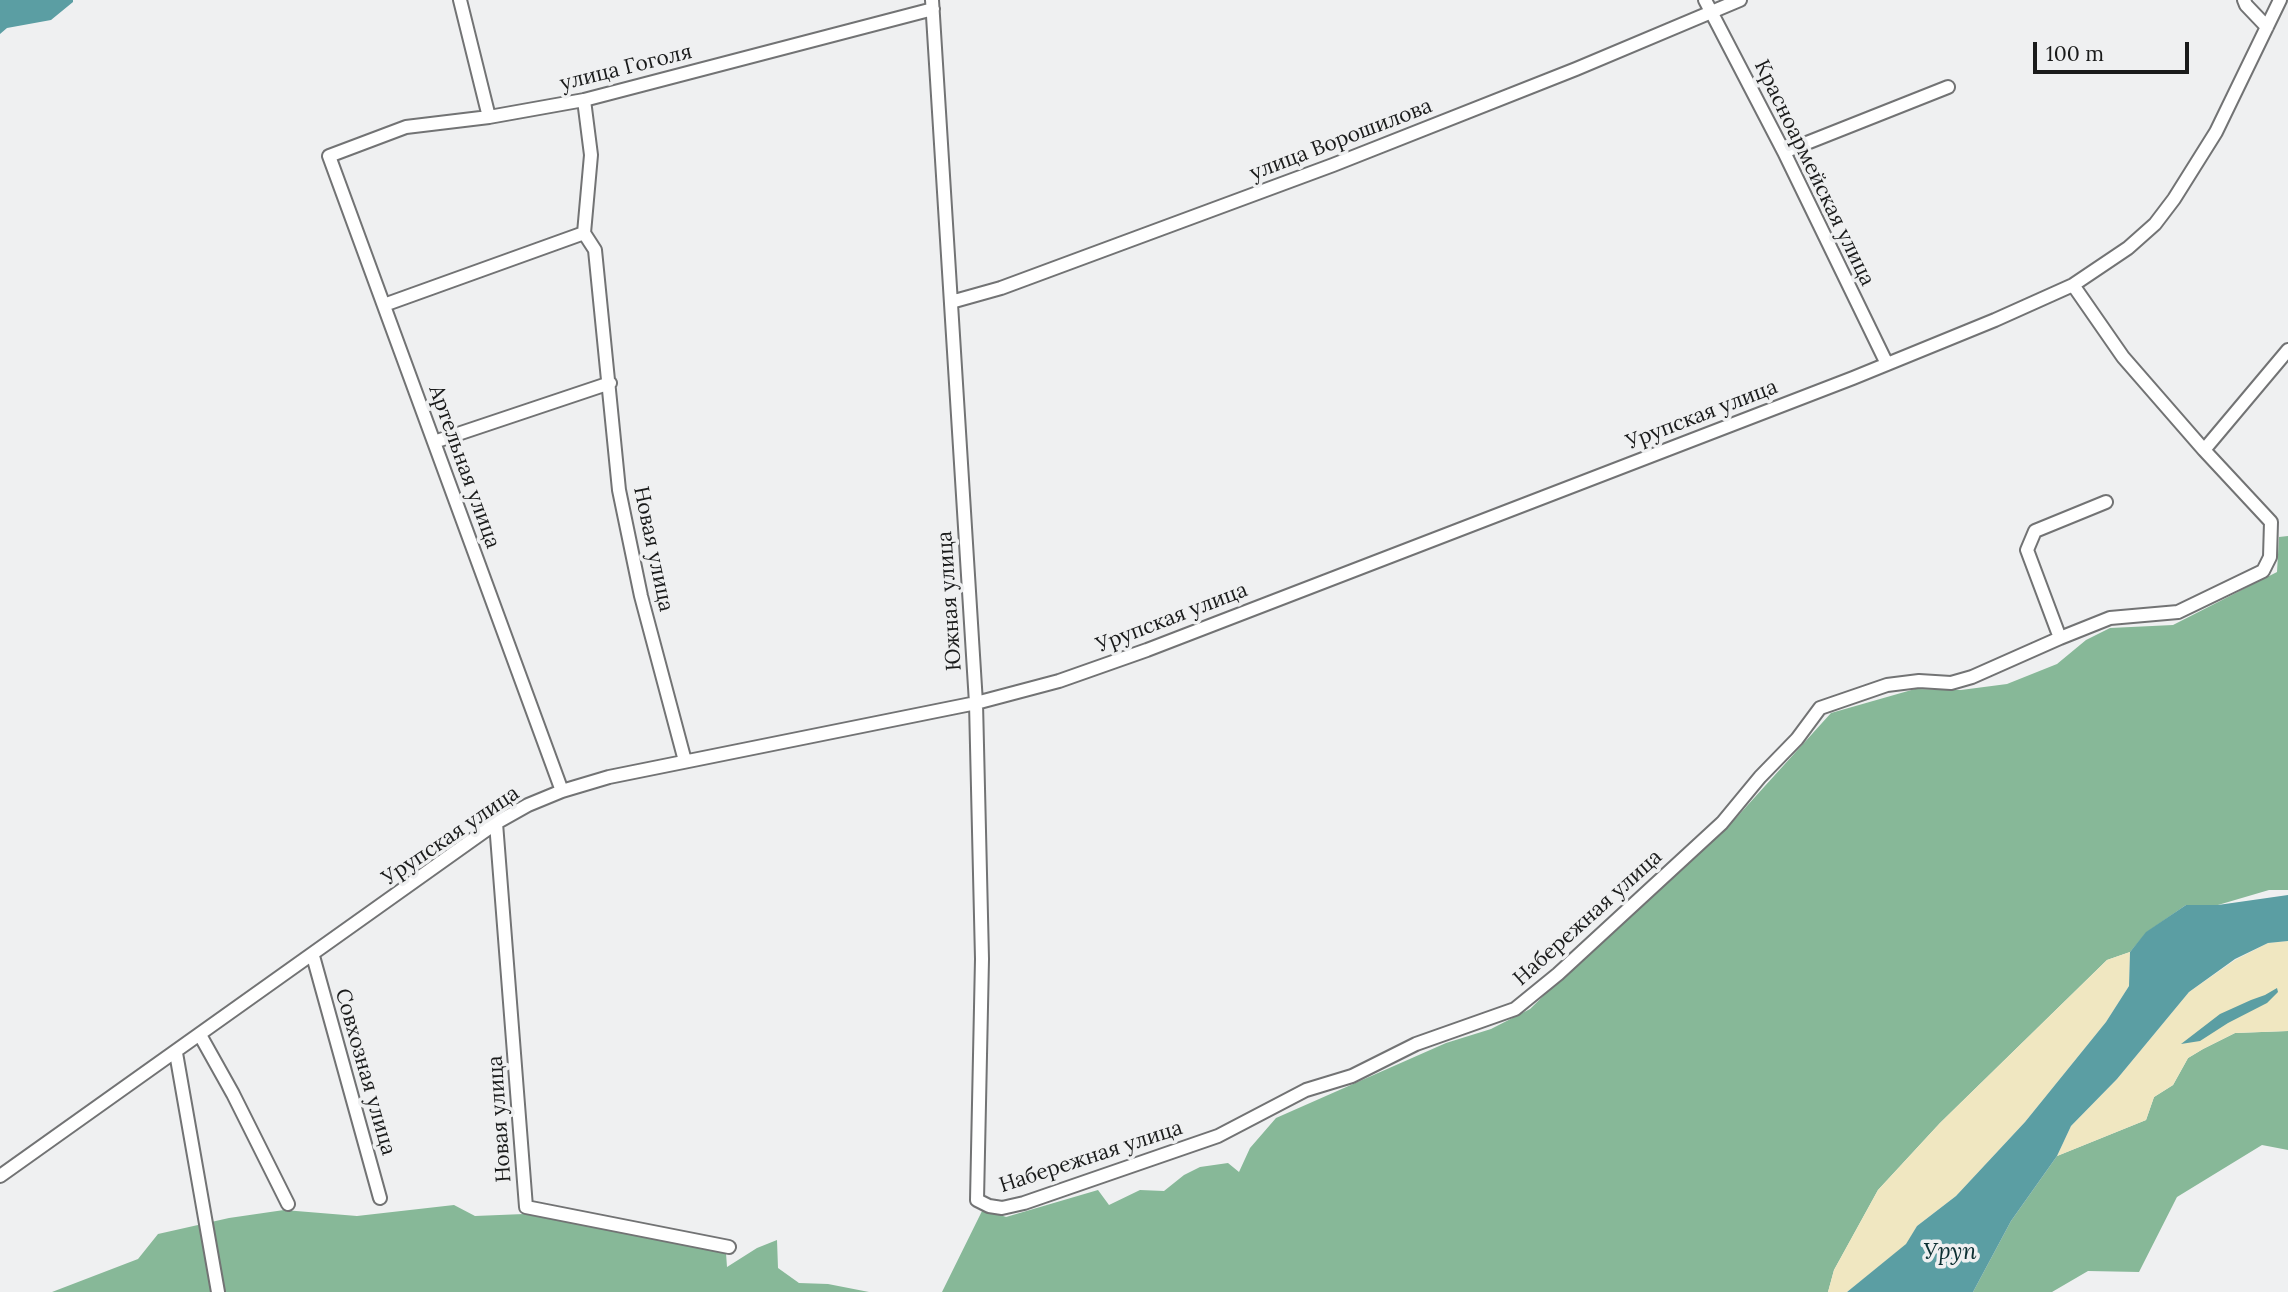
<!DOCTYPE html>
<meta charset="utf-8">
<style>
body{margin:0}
#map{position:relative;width:2288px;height:1292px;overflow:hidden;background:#eff0f1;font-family:Lora,serif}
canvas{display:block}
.scale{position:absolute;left:2033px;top:42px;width:156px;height:32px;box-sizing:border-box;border:4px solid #1a1b1b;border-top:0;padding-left:9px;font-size:21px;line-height:24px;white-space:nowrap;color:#1a1b1b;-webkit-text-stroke:5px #eff0f1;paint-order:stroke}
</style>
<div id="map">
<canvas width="2288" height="1292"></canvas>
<div class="scale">100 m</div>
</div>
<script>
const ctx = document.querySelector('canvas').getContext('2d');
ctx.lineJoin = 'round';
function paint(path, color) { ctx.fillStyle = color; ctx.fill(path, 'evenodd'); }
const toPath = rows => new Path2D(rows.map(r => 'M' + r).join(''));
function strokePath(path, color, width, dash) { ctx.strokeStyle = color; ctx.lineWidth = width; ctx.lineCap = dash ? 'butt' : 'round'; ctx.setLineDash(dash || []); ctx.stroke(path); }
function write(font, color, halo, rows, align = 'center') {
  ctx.font = font + ' Lora,serif'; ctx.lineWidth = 7; ctx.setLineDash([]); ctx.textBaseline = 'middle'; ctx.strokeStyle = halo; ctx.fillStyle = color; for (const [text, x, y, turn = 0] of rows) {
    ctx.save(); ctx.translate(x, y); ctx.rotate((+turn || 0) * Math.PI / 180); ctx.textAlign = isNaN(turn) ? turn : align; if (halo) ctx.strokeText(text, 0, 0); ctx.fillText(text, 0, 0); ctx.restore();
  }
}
paint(toPath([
 [2288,536,2288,890,2269,890,2218,905,2186,905,2147,932,2130,952,2107,960,1940,1123,1878,1190,1834,1270,1828,1292,942,1292,983,1209,1006,1217,1098,1190,1109,1205,1140,1190,1164,1191,1184,1175,1200,1167,1228,1163,1239,1172,1250,1148,1276,1118,1446,1043,1491,1029,1530,1009,1691,851,1736,818,1831,713,1915,689,1961,690,2007,684,2057,664,2086,640,2110,628,2173,625,2277,572,2279,537],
 [2288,1031,2288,1150,2262,1145,2177,1197,2139,1272,2088,1271,2052,1292,1973,1292,2011,1221,2057,1156,2146,1120,2154,1097,2173,1085,2188,1058,2203,1049,2235,1033],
 [454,1205,475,1216,524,1214,726,1253,727,1267,757,1248,777,1240,778,1268,799,1283,828,1284,869,1292,52,1292,138,1259,158,1234,229,1218,284,1210,357,1216]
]), '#87b898');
paint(toPath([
 [2288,941,2288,1031,2235,1033,2203,1049,2188,1058,2173,1085,2154,1097,2146,1120,2057,1156,2071,1126,2117,1079,2189,992,2235,960,2268,943],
 [2130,952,2129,986,2106,1022,2025,1122,1956,1196,1917,1226,1907,1244,1847,1292,1828,1292,1834,1270,1878,1190,1940,1123,2107,960]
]), '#f0e7c1');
paint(toPath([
 [0,0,73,0,73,2,51,20,7,28,0,34],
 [2288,895,2288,941,2268,943,2235,959,2189,992,2117,1079,2071,1126,2057,1156,2011,1221,1973,1292,1847,1292,1906,1244,1917,1226,1956,1196,2025,1122,2106,1022,2129,986,2130,952,2146,932,2186,905,2218,905],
 [2277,988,2278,992,2267,1003,2228,1023,2200,1041,2181,1044,2220,1014,2251,1000,2265,995]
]), '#5b9ea3');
const minor = toPath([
 [460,0,489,117],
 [932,0,976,703,982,959,977,1200,989,1206,1002,1208,1024,1203,1218,1136,1306,1090,1352,1076,1416,1044,1515,1009,1558,974,1722,823,1760,777,1797,739,1820,708,1887,685,1919,681,1951,683,1972,677,2060,638,2110,618,2178,612,2263,571,2270,557,2271,522,2204,450,2123,357,2073,285],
 [1705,0,1784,152,1887,364],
 [2244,0,2246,5,2267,27],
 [584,100,591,155,584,233,595,250,619,490,641,596,685,761],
 [1784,152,1948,87],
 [951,302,1001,288,1333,165,1576,69,1740,0],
 [384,305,584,233],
 [434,442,610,383],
 [2204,450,2288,350],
 [2060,638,2027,550,2035,531,2106,502],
 [562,791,329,156,406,127,489,117,584,100,933,9],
 [496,823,526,1207,729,1247],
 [313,956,380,1198],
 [200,1035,233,1094,288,1204],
 [176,1053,218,1292],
 [0,1176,496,823,528,805,562,791,609,777,976,703,1059,681,1147,650,1853,378,1995,320,2073,285,2128,248,2155,224,2174,199,2216,132,2280,0]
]);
strokePath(minor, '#727374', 16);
strokePath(minor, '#fff', 12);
write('21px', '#1a1b1b', '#eff0f1', [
 ["улица Гоголя",626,68,-14],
 ["улица Ворошилова",1341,140,-21],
 ["Красноармейская улица",1814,173,64],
 ["Урупская улица",1702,415,-21],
 ["Артельная улица",464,467,70],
 ["Новая улица",653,549,78],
 ["Южная улица",950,601,-94],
 ["Урупская улица",1172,618,-21],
 ["Урупская улица",451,836,-34],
 ["Набережная улица",1588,918,-42],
 ["Совхозная улица",365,1072,74],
 ["Новая улица",500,1119,-94],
 ["Набережная улица",1091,1157,-18]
]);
write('italic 23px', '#0c2f32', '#eff0f1', [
 ["Уруп",1950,1252]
]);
</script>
